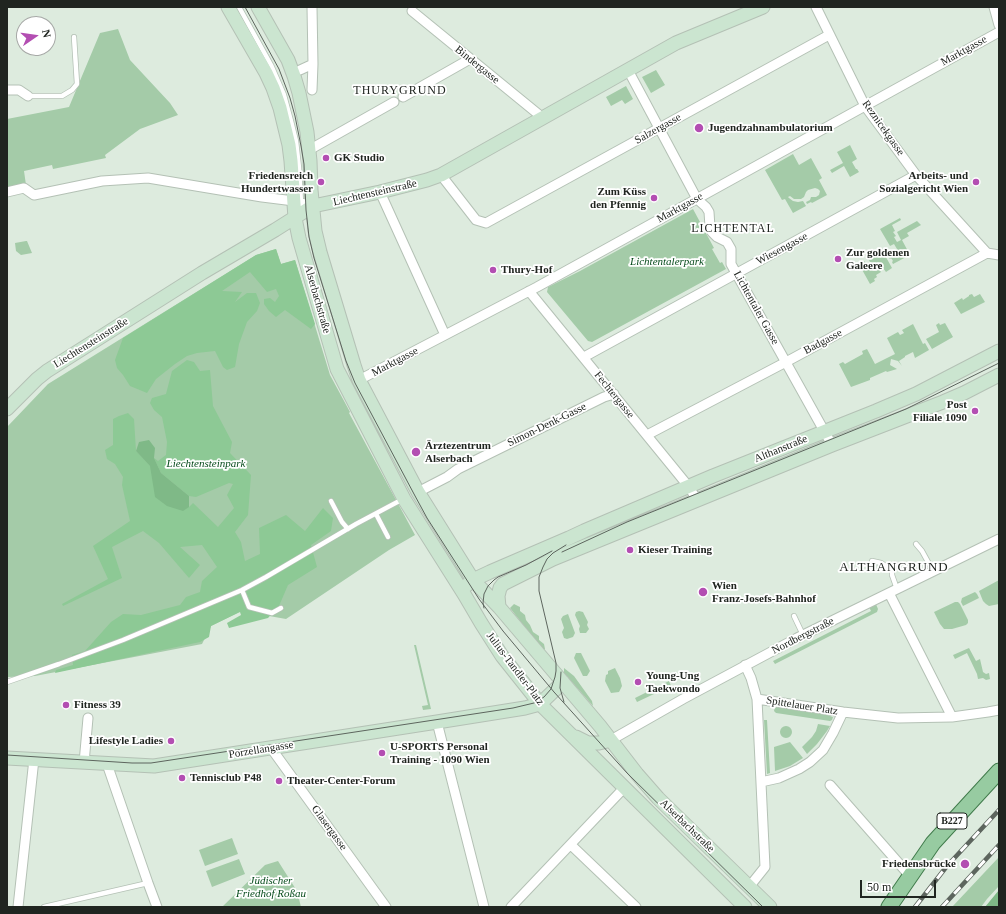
<!DOCTYPE html>
<meta charset="utf-8">
<style>
body{margin:0}
#map{position:relative;width:1006px;height:914px;overflow:hidden;background:#ddebde;font-family:Georgia,serif}
canvas{display:block}
.frame{position:absolute;inset:0;border:8px solid #202520;pointer-events:none}
.north{position:absolute;left:16px;top:16px;width:40px;height:40px;box-sizing:border-box;background:#fff;border:1px solid #a6a8a6;border-radius:50%;rotate:77deg;font-size:11px;font-weight:700;line-height:16px;text-align:center;color:#202520}
.north::after{content:'';display:block;margin:auto;width:14px;height:18px;background:#b34eb2;clip-path:polygon(50% 0,100% 100%,50% 72%,0 100%)}
.scale{position:absolute;left:860px;top:880px;width:76px;height:18px;box-sizing:border-box;border:2px solid #202520;border-top:0;padding-left:5px;font-size:12px;line-height:14px;white-space:nowrap;color:#202520;-webkit-text-stroke:3px #fff;paint-order:stroke}
</style>
<div id="map">
<canvas width="1006" height="914"></canvas>
<div class="frame"></div>
<div class="north">N</div>
<div class="scale">50 m</div>
</div>
<script>
const ctx = document.querySelector('canvas').getContext('2d');
ctx.lineJoin = 'round';
function paint(path, color) { ctx.fillStyle = color; ctx.fill(path, 'evenodd'); }
const toPath = rows => new Path2D(rows.map(r => 'M' + r).join(''));
function strokePath(path, color, width, dash) { ctx.strokeStyle = color; ctx.lineWidth = width; ctx.lineCap = dash ? 'butt' : 'round'; ctx.setLineDash(dash || []); ctx.stroke(path); }
function write(font, color, halo, rows, align = 'center') {
  ctx.font = font + ' Georgia,serif'; ctx.lineWidth = 3.5; ctx.setLineDash([]); ctx.textBaseline = 'middle'; ctx.strokeStyle = halo; ctx.fillStyle = color; for (const [text, x, y, turn = 0] of rows) {
    ctx.save(); ctx.translate(x, y); ctx.rotate((+turn || 0) * Math.PI / 180); ctx.textAlign = isNaN(turn) ? turn : align; if (halo) ctx.strokeText(text, 0, 0); ctx.fillText(text, 0, 0); ctx.restore();
  }
}
paint(toPath([
 [118,29,130,60,170,103,178,115,140,129,105,155,106,158,53,169,52,165,24,171,26,185,7,189,7,119,69,107,100,33],
 [656,70,665,85,651,93,642,77],
 [626,86,633,99,625,104,622,100,611,106,606,97],
 [850,145,857,159,852,162,856,169,857,169,859,172,850,177,844,166,832,173,830,170,843,163,837,152],
 [793,154,799,165,811,158,822,178,819,180,827,195,812,203,811,202,807,204,806,202,810,200,811,197,816,197,819,195,820,191,818,189,815,188,808,190,806,192,804,197,801,199,794,199,790,196,788,197,789,198,793,201,798,202,803,201,806,206,793,213,785,199,782,200,765,170],
 [693,209,714,248,712,249,720,263,722,262,726,269,592,342,588,341,547,292,548,287,580,271],
 [900,218,901,220,892,225,895,231,893,232,896,236,894,237,897,242,901,240,897,232,917,221,921,225,907,233,909,236,902,240,910,255,893,264,892,262,893,261,891,258,890,259,889,258,897,254,896,252,888,256,887,255,897,249,894,244,890,246,880,229],
 [26,241,27,241,32,253,21,255,16,251,15,243],
 [276,249,281,264,295,260,330,375,350,412,349,413,415,535,389,550,286,619,241,611,211,626,202,644,35,676,7,677,7,427,48,384,256,255],
 [882,250,892,268,886,272,883,268,870,262,868,258],
 [864,261,865,262,879,269,881,272,876,275,877,277,874,279,875,281,870,284,860,266,862,265,861,262],
 [972,294,974,297,980,294,985,302,961,314,954,303,962,298,963,300,969,296,969,295],
 [939,323,940,325,945,323,953,337,932,349,926,339,939,332,936,325],
 [913,324,923,344,925,343,929,350,915,358,913,352,905,356,905,357,899,361,902,366,898,361,891,359,890,365,897,369,887,372,886,371,870,378,870,380,851,387,839,364,843,362,845,364,863,354,862,351,867,349,875,364,895,354,887,338,898,332,900,335,904,333,902,330],
 [999,580,999,604,989,606,986,604,983,601,979,591],
 [975,592,977,594,979,598,963,606,961,602,962,598],
 [875,602,878,609,877,612,875,613,775,664,773,661,871,611,869,607],
 [955,602,958,602,960,604,968,620,968,623,966,625,952,629,944,629,940,624,934,612],
 [514,604,520,607,520,611,525,615,526,620,530,625,533,632,539,636,539,640,544,644,545,649,543,650,510,608],
 [579,611,583,612,588,622,587,625,589,629,586,633,580,633,579,629,580,626,575,615,576,612],
 [568,614,575,633,573,637,567,639,564,638,562,632,564,628,561,619,563,616],
 [414,645,416,645,431,709,423,710,422,706,428,705],
 [969,648,976,661,980,659,983,672,986,674,989,673,990,679,986,680,983,678,978,679,977,674,967,653,955,659,953,655],
 [576,653,581,653,590,671,587,676,583,676,574,658],
 [564,668,574,676,592,701,593,706,564,673],
 [615,668,620,678,622,686,619,692,611,693,605,681,606,675,608,674,608,671],
 [669,681,671,686,637,702,635,698],
 [775,707,827,715,833,717,832,720,830,721,776,713,774,711],
 [764,720,767,720,770,773,767,774],
 [818,724,830,726,827,731,817,744,807,754,802,747,812,737,816,731],
 '780 732a6 6 0 1 1 12 0a6 6 0 1 1-12 0Z',
 [790,742,803,758,790,766,775,771,774,747],
 [232,838,238,854,205,866,199,850],
 [999,857,999,886,987,899,981,907,952,907],
 [239,859,245,874,212,887,206,871],
 [278,861,297,891,301,907,222,907,265,865]
]), '#a4cba8');
paint(toPath([
 [276,249,281,264,295,260,315,324,311,329,285,310,276,317,269,311,264,304,264,299,270,298,275,302,279,296,276,289,267,292,250,272,222,291,242,292,235,302,247,293,256,293,260,303,257,311,247,322,239,344,235,367,227,370,223,367,215,351,197,353,187,356,175,364,156,379,147,393,130,386,123,375,117,368,115,360,123,338,256,255],
 [187,360,194,362,200,371,210,370,213,406,232,442,230,453,251,475,248,515,235,532,241,542,245,561,260,554,259,528,286,515,305,531,323,508,333,518,331,531,311,545,317,567,288,585,279,606,268,618,229,628,227,623,241,615,240,612,211,626,209,637,200,642,55,673,56,670,73,665,72,655,85,651,111,622,123,614,141,615,180,605,186,597,200,592,202,581,217,567,202,545,180,547,200,565,189,578,159,543,143,531,112,547,122,578,63,606,62,604,108,579,93,546,130,521,122,485,123,477,115,464,107,459,105,450,113,445,113,419,119,416,128,413,134,419,136,451,189,507,193,503,218,527,234,508,227,495,233,484,229,483,196,497,189,496,161,473,154,458,158,461,166,455,167,442,162,417,154,410,150,403,152,398,166,394,172,371]
]), '#8dc995');
paint(toPath([
 [149,440,155,448,154,458,161,473,189,496,189,507,183,511,167,506,155,497,150,466,136,451,139,442],
 [999,890,999,907,985,907]
]), '#7fb987');
const lane = toPath([
 [239,7,271,65,284,95,291,121,296,141,299,168,301,203],
 [28,96,62,96,72,90,77,84,74,37],
 [331,501,342,522,348,529],
 [376,514,388,537],
 [916,544,922,551,933,571],
 [872,561,881,563,892,570],
 [895,564,892,570,892,575,897,589],
 [242,590,249,607,272,613,281,608],
 [794,616,803,635],
 [7,682,59,664,123,640,242,590,266,577,356,524,403,499],
 [44,907,148,883]
]);
const street = toPath([
 [816,7,865,106,916,175,987,253],
 [994,7,999,25],
 [412,11,543,118],
 [300,70,313,64,312,7],
 [628,70,697,199,706,207,709,212,710,227,712,232,717,237,727,242,731,249,731,264,832,445],
 [7,90,19,90,28,96],
 [312,90,313,64],
 [403,97,470,59],
 [309,150,394,102],
 [441,175,476,220,486,223,829,35],
 [7,192,24,188,34,195,102,181,148,178,262,197,294,201,313,206],
 [380,192,445,335],
 [529,291,689,487,697,500],
 [584,357,916,175],
 [359,380,537,287,999,32],
 [647,435,786,362,987,253,999,255],
 [418,492,447,477,458,469,604,397,614,394],
 [889,593,952,717],
 [745,665,751,678,757,699,765,867,749,887],
 [757,699,843,712,898,718,952,717,988,712,999,710],
 [437,722,484,907],
 [611,740,683,699,797,638,999,539],
 [271,748,386,907],
 [84,763,88,718],
 [107,764,148,883,157,907],
 [761,782,779,778,799,769,810,762,823,750,833,733,843,712],
 [830,785,910,876],
 [571,845,636,907],
 [18,907,34,759],
 [511,907,624,788]
]);
const secondary = toPath([
 [228,7,266,73,273,88,280,108,289,145,291,161,295,218,299,238,337,369,404,499,464,594,481,623,502,656,541,705,745,907],
 [258,7,288,60,294,76,299,93,307,132,310,161,311,190,315,231,320,252,354,365,359,380,418,492,473,580,499,607,572,693,600,726,637,774,658,798,770,907],
 [7,409,37,379,47,371,202,273,275,230,313,206,380,192,427,180,441,175,676,43,763,7],
 [467,585,473,580,490,572,569,538,584,531,713,476,876,411,916,394,999,351],
 [499,607,498,596,500,588,503,584,553,559,832,445,943,402,964,393,999,375],
 [540,704,563,682],
 [576,737,588,743,599,743,611,740],
 [7,758,154,766,437,722,525,708,540,704]
]);
const primary = toPath([
 [889,907,933,843,999,771]
]);
strokePath(lane, '#b4c1b5', 6);
strokePath(street, '#b4c1b5', 11);
strokePath(secondary, '#b4c1b5', 15);
strokePath(primary, '#407b4b', 17);
strokePath(lane, '#fff', 4.5);
strokePath(street, '#fff', 9);
strokePath(secondary, '#cbe5d0', 13);
strokePath(primary, '#97cba1', 15);
strokePath(toPath([
 [245,7,279,69,290,98,295,116,301,146,304,164,306,210,309,237,314,258,346,361,355,383,414,494,427,518,479,599,503,631,554,692,627,773,763,907],
 [562,552,627,522,906,409,999,363],
 [484,608,483,603,484,594,488,586,494,580,498,577,526,565,552,551],
 [561,672,560,688,564,702],
 [7,755,132,763,151,763,513,708,534,703,544,697,551,689,555,677,556,671,556,663,539,591,539,577,543,567,547,559,553,553,566,545]
]), '#5d655e', 1);
const rail = toPath([
 [915,907,947,866,999,810],
 [942,907,999,845]
]);
strokePath(rail, '#5d655e', 4.5);
strokePath(rail, '#fff', 3, [9]);
for (const [x, y, r, color] of [
 [699,128,5,"#b34eb2"],
 [326,158,4,"#b34eb2"],
 [321,182,4,"#b34eb2"],
 [976,182,4,"#b34eb2"],
 [654,198,4,"#b34eb2"],
 [838,259,4,"#b34eb2"],
 [493,270,4,"#b34eb2"],
 [975,411,4,"#b34eb2"],
 [416,452,5,"#b34eb2"],
 [630,550,4,"#b34eb2"],
 [703,592,5,"#b34eb2"],
 [638,682,4,"#b34eb2"],
 [66,705,4,"#b34eb2"],
 [171,741,4,"#b34eb2"],
 [382,753,4,"#b34eb2"],
 [182,778,4,"#b34eb2"],
 [279,781,4,"#b34eb2"],
 [965,864,5,"#b34eb2"]
]) { const dot = new Path2D(); dot.arc(x, y, r, 0, 2 * Math.PI); ctx.fillStyle = color; ctx.fill(dot); strokePath(dot, '#fff', 1.5); }
for (const [x, y, w] of [
 [952,821,30]
]) { const box = new Path2D(); box.roundRect(x - w / 2, y - 8, w, 16, 3); ctx.fillStyle = '#fff'; ctx.fill(box); strokePath(box, '#202520', 1); }
write('bold 10px', '#202520', null, [
 ["B227",952,821]
]);
write('11px', '#202520', '#fff', [
 ["Marktgasse",964,51,-29],
 ["Bindergasse",477,65,39],
 ["Reznicekgasse",883,128,55],
 ["Salzergasse",658,129,-29],
 ["Liechtensteinstraße",375,193,-13],
 ["Marktgasse",680,208,-29],
 ["Wiesengasse",782,249,-28],
 ["Alserbachstraße",317,299,74],
 ["Lichtentaler Gasse",756,308,61],
 ["Badgasse",823,342,-28],
 ["Liechtensteinstraße",91,343,-32],
 ["Marktgasse",395,362,-28],
 ["Fechtergasse",614,395,51],
 ["Simon-Denk-Gasse",547,425,-26],
 ["Althanstraße",781,449,-22],
 ["Nordbergstraße",803,636,-27],
 ["Julius-Tandler-Platz",515,669,53],
 ["Spittelauer Platz",802,706,9],
 ["Porzellangasse",261,750,-9],
 ["Alserbachstraße",687,826,44],
 ["Glasergasse",329,828,54]
]);
write('bold 11px', '#202520', '#fff', [
 ["Jugendzahnambulatorium",708,128],
 ["GK Studio",334,158],
 ["Friedensreich",313,176,"right"],
 ["Hundertwasser",313,189,"right"],
 ["Arbeits- und",968,176,"right"],
 ["Sozialgericht Wien",968,189,"right"],
 ["Zum Küss",646,192,"right"],
 ["den Pfennig",646,205,"right"],
 ["Zur goldenen",846,253],
 ["Galeere",846,266],
 ["Thury-Hof",501,270],
 ["Post",967,405,"right"],
 ["Filiale 1090",967,418,"right"],
 ["Ärztezentrum",425,446],
 ["Alserbach",425,459],
 ["Kieser Training",638,550],
 ["Wien",712,586],
 ["Franz-Josefs-Bahnhof",712,599],
 ["Young-Ung",646,676],
 ["Taekwondo",646,689],
 ["Fitness 39",74,705],
 ["Lifestyle Ladies",163,741,"right"],
 ["U-SPORTS Personal",390,747],
 ["Training - 1090 Wien",390,760],
 ["Tennisclub P48",190,778],
 ["Theater-Center-Forum",287,781],
 ["Friedensbrücke",956,864,"right"]
], 'left');
write('italic 11px', '#064b1b', '#fff', [
 ["Lichtentalerpark",667,262],
 ["Liechtensteinpark",206,464],
 ["Jüdischer",271,881],
 ["Friedhof Roßau",271,894]
]);
ctx.letterSpacing = '1px';
write('12px', '#202520', '#fff', [
 ["THURYGRUND",400,91],
 ["LICHTENTAL",733,229]
]);
ctx.letterSpacing = '0px';
ctx.letterSpacing = '1px';
write('13px', '#202520', '#fff', [
 ["ALTHANGRUND",894,568]
]);
ctx.letterSpacing = '0px';
</script>
